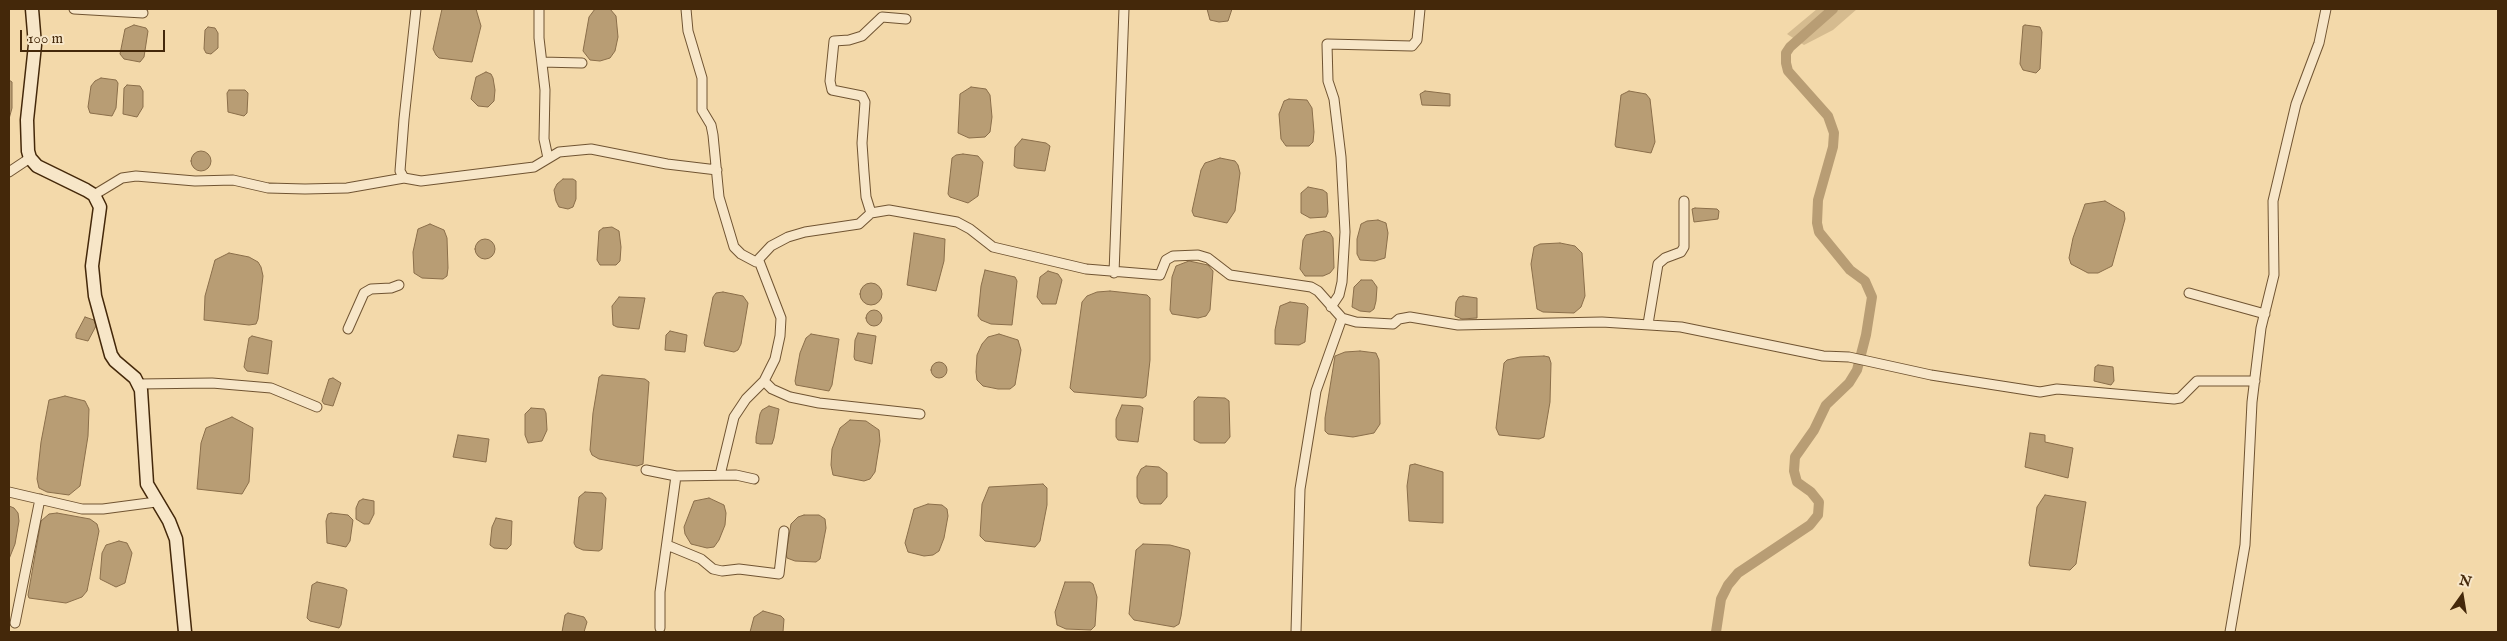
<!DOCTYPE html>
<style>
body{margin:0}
#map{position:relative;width:2507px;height:641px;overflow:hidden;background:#f3d9aa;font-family:"IM FELL English",serif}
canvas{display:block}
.frame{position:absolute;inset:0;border:10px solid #44280a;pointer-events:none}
.north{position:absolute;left:2437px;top:571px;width:50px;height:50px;-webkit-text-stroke:4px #f7e6c8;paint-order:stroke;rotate:13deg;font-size:14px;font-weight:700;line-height:20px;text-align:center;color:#44280a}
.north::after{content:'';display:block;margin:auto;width:18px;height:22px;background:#44280a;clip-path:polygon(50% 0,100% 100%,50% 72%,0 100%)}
.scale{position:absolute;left:20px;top:30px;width:145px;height:22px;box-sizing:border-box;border:2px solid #44280a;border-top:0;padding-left:6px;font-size:15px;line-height:18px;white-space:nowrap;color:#44280a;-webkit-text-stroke:4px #f7e6c8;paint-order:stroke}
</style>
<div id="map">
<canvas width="2507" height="641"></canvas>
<div class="frame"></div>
<div class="north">N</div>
<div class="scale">100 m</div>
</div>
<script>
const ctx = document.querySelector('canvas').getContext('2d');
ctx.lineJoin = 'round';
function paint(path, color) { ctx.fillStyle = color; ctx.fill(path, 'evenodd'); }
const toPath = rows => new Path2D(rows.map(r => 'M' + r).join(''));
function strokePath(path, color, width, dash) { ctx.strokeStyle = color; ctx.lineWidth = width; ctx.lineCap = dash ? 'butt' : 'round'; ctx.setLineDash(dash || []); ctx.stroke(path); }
paint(toPath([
 [1817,9,1857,9,1833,30,1804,45,1787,34]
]), '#d5bb8f');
const water = toPath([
 [442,9,476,9,481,26,472,62,439,58,436,55,433,49,442,9],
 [595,9,610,9,616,16,618,37,615,51,610,58,600,61,590,60,583,51,589,17,595,9],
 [1207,9,1232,9,1228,21,1219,22,1210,20,1207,9],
 [134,25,146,28,148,31,144,57,140,62,124,59,120,54,125,29,134,25],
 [2025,25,2040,27,2042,32,2040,69,2036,73,2023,70,2020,64,2023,26,2025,25],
 [208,27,215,28,218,33,218,48,211,54,206,53,204,49,205,30,208,27],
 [486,72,491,74,493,78,495,90,494,101,488,107,478,106,471,99,476,77,486,72],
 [101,78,116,80,118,83,116,108,112,116,90,113,88,107,91,86,95,81,101,78],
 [9,80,12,82,12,108,9,119,9,80],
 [127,85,140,86,143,91,143,107,137,117,123,114,124,88,127,85],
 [971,87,986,89,990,95,992,117,990,132,985,137,969,138,958,133,960,94,971,87],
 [229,90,245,90,248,93,247,113,244,116,228,112,227,93,229,90],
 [1425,91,1450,94,1450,106,1422,105,1420,94,1425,91],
 [1629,91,1646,94,1650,99,1655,142,1651,153,1616,147,1615,145,1621,95,1629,91],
 [1289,99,1307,100,1312,108,1314,132,1313,142,1309,146,1286,146,1281,139,1279,114,1284,101,1289,99],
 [1022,139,1046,143,1050,146,1045,171,1017,168,1014,166,1015,147,1022,139],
 '191 161a10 10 0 1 1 20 0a10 10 0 1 1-20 0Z',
 [963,154,978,156,983,162,978,196,968,203,950,197,948,194,952,158,956,155,963,154],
 [1220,158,1235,161,1238,165,1240,173,1235,211,1227,223,1194,216,1192,211,1201,170,1205,163,1220,158],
 [563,179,573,179,576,181,576,199,573,207,568,209,559,207,556,201,554,190,557,184,563,179],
 [1308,187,1323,190,1327,193,1328,212,1326,217,1310,218,1301,213,1301,193,1308,187],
 [2105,201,2124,212,2125,219,2112,266,2098,273,2088,273,2071,264,2069,258,2073,238,2085,204,2105,201],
 [1695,208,1717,209,1719,211,1718,219,1694,222,1692,209,1695,208],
 [1378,220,1386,223,1388,233,1385,258,1375,261,1360,260,1357,254,1357,239,1361,224,1367,221,1378,220],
 [430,224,444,230,447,238,448,268,447,276,443,279,422,278,414,273,413,252,418,229,430,224],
 [603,228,612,227,619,231,621,247,620,261,616,265,600,265,597,260,599,231,603,228],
 [1324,231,1330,233,1333,238,1334,268,1330,273,1323,276,1305,276,1300,269,1303,240,1306,235,1324,231],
 [914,233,945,239,944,261,936,291,907,285,914,233],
 '475 249a10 10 0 1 1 20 0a10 10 0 1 1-20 0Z',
 [1560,243,1575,246,1582,253,1585,296,1581,307,1574,313,1543,312,1537,309,1531,264,1534,247,1540,244,1560,243],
 [229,253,249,257,258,262,261,267,263,276,258,319,256,324,249,325,204,320,205,296,215,260,229,253],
 [1189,261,1208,265,1213,271,1210,310,1206,316,1198,318,1172,314,1170,310,1172,277,1176,266,1189,261],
 [985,270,1015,277,1017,281,1012,325,991,324,981,320,978,316,981,286,985,270],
 [1048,271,1058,274,1062,280,1056,304,1042,304,1037,297,1040,277,1048,271],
 [1361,280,1372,280,1377,287,1376,301,1374,309,1370,312,1360,311,1352,307,1354,287,1361,280],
 '860 294a11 11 0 1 1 22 0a11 11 0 1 1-22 0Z',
 [1110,291,1147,295,1150,298,1150,360,1146,396,1143,398,1074,392,1070,388,1082,302,1087,296,1097,292,1110,291],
 [723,292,743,296,748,303,741,344,738,350,734,352,705,346,704,343,713,297,716,293,723,292],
 [1463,296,1477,298,1477,318,1462,319,1455,316,1456,302,1459,297,1463,296],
 [619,297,645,298,639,329,617,327,613,325,612,306,619,297],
 [1290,302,1305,304,1308,307,1305,342,1299,345,1275,344,1275,330,1280,306,1290,302],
 '866 318a8 8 0 1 1 16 0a8 8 0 1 1-16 0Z',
 [85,317,94,320,96,326,88,341,76,338,76,334,85,317],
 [670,331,687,335,685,352,665,350,666,335,670,331],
 [858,333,876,336,872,364,855,360,854,357,855,340,858,333],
 [811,334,839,339,832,385,829,391,796,385,795,381,800,353,806,338,811,334],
 [999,334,1018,340,1021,350,1015,385,1010,389,998,389,983,386,977,380,976,372,977,355,982,344,988,337,999,334],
 [252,336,272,341,268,374,247,371,244,367,249,338,252,336],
 [1360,351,1376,353,1379,360,1380,424,1374,433,1353,437,1328,434,1325,431,1325,418,1335,356,1345,352,1360,351],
 [1544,356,1549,357,1551,363,1550,402,1544,437,1539,439,1499,435,1496,428,1504,363,1507,360,1520,357,1544,356],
 '931 370a8 8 0 1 1 16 0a8 8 0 1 1-16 0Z',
 [2098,365,2113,367,2114,381,2111,385,2094,381,2095,367,2098,365],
 [602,375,645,379,649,382,643,464,637,466,599,459,592,455,590,450,593,413,599,377,602,375],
 [333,378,341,383,333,406,324,404,322,401,329,379,333,378],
 [65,396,85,401,89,409,88,436,80,486,69,495,47,492,39,488,37,479,41,442,49,400,65,396],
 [1198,397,1225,398,1229,401,1230,437,1225,443,1200,443,1194,440,1194,401,1198,397],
 [1122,405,1140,406,1143,408,1138,442,1118,440,1116,437,1116,419,1122,405],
 [769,406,779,409,774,438,772,444,760,444,756,443,756,437,760,414,762,410,769,406],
 [531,408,544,409,546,413,547,430,542,441,528,443,525,435,525,414,531,408],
 [232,417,253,428,249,482,242,494,197,489,201,443,206,428,232,417],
 [850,420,866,421,879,430,880,441,875,472,870,479,864,481,833,475,831,465,832,449,840,428,850,420],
 [2030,433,2045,435,2045,442,2073,448,2068,478,2025,467,2030,433],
 [458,435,489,439,486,462,453,457,458,435],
 [1415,464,1443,472,1443,523,1409,521,1407,486,1410,465,1415,464],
 [1146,466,1159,467,1167,473,1167,497,1161,504,1144,504,1140,503,1137,497,1137,477,1141,469,1146,466],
 [1043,484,1047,488,1047,505,1040,541,1035,547,985,541,980,536,982,504,989,487,1043,484],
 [585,492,602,493,606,498,602,549,599,551,583,550,576,547,574,543,579,497,585,492],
 [2045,495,2086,502,2077,558,2076,564,2070,570,2030,566,2029,563,2037,507,2045,495],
 [709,498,724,505,726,513,725,525,719,540,714,547,707,548,691,544,685,534,684,527,694,501,709,498],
 [363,499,374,501,374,514,369,524,364,524,356,519,356,508,359,501,363,499],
 [928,504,942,505,947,509,948,516,944,538,939,551,933,555,924,556,908,552,905,543,914,509,928,504],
 [9,506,14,508,18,513,19,521,15,544,9,559,9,506],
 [57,513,90,519,97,524,99,531,87,591,82,597,66,603,29,598,28,595,41,521,49,514,57,513],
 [331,513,348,515,353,520,350,541,346,547,327,543,326,521,328,514,331,513],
 [804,515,819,515,825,519,826,528,820,559,816,562,795,561,787,558,786,554,791,524,798,517,804,515],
 [496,518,512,521,511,545,507,549,494,548,490,545,492,527,496,518],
 [119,541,127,543,132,553,125,583,116,587,100,579,102,553,106,545,119,541],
 [1143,544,1170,545,1189,550,1190,553,1181,616,1179,624,1174,627,1134,620,1129,614,1136,550,1143,544],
 [317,582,344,588,347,590,341,625,339,628,310,621,307,618,312,585,317,582],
 [1065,582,1090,582,1093,584,1097,597,1095,626,1091,630,1066,629,1057,625,1055,612,1065,582],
 [763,611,781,616,784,619,783,632,750,632,754,617,763,611],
 [568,613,584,617,587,622,584,632,562,632,565,615,568,613]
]);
paint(water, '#b89d74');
strokePath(water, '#8a6e4a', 1);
strokePath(toPath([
 [1716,632,1721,599,1728,585,1738,573,1810,525,1818,515,1819,502,1811,492,1797,482,1794,471,1795,457,1814,430,1826,405,1849,383,1857,370,1866,335,1872,297,1865,281,1850,270,1819,232,1817,223,1818,200,1833,147,1834,133,1828,116,1788,71,1786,63,1786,53,1790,47,1833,9]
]), '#b89d74', 10);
const street = toPath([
 [74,9,143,13],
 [416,9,404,119,400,171,404,178,421,181,534,167,559,152,591,149,667,164,717,170],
 [539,9,539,38,545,90,544,139,548,158],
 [686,9,688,31,702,78,702,110,711,125,713,135,719,197,734,247,741,254,756,262,771,246,788,237,805,232,859,224,871,213,889,210,957,222,970,229,993,247,1086,269,1160,275,1166,260,1173,256,1198,255,1208,258,1230,275,1311,287,1318,291,1342,318,1356,322,1393,324,1399,319,1410,317,1458,325,1602,322,1681,327,1823,356,1849,357,1931,375,2040,392,2057,389,2174,399,2180,398,2197,381,2255,381],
 [542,62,582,63],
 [9,172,30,158],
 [94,195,122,178,136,176,195,181,233,180,268,188,305,189,347,188,404,178],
 [871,213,866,197,864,172,862,143,865,102,862,96,832,90,830,81,834,41,849,40,862,36,882,17,906,19],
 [1114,273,1124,9],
 [2189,293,2265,314],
 [1331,307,1339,295,1342,282,1345,232,1341,157,1334,99,1328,81,1327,44,1412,46,1417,40,1420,9],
 [1648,324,1658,264,1665,258,1681,252,1684,247,1684,201],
 [348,329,364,293,371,289,391,288,399,285],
 [764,381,772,389,790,397,819,403,920,414],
 [139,384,212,383,271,388,317,407],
 [646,470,676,476,736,475,754,479],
 [720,475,734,417,746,399,764,381,775,359,780,336,781,318,759,261],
 [9,492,82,509,103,509,156,502],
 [667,545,701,559,713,569,722,571,739,569,779,574,784,531],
 [15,623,40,499],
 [660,628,660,592,676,476],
 [1296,632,1300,489,1316,391,1342,318],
 [2230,632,2245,545,2252,402,2261,328,2274,275,2273,201,2296,104,2319,43,2326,9]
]);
const secondary = toPath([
 [32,9,35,45,27,120,28,151,30,158,37,166,86,190,94,195,100,207,92,266,95,296,111,355,115,361,135,378,141,390,147,484,169,521,176,539,185,632]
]);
strokePath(street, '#705432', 11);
strokePath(secondary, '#44280a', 15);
strokePath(street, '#f7e6c8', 9);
strokePath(secondary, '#f7e6c8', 12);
</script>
